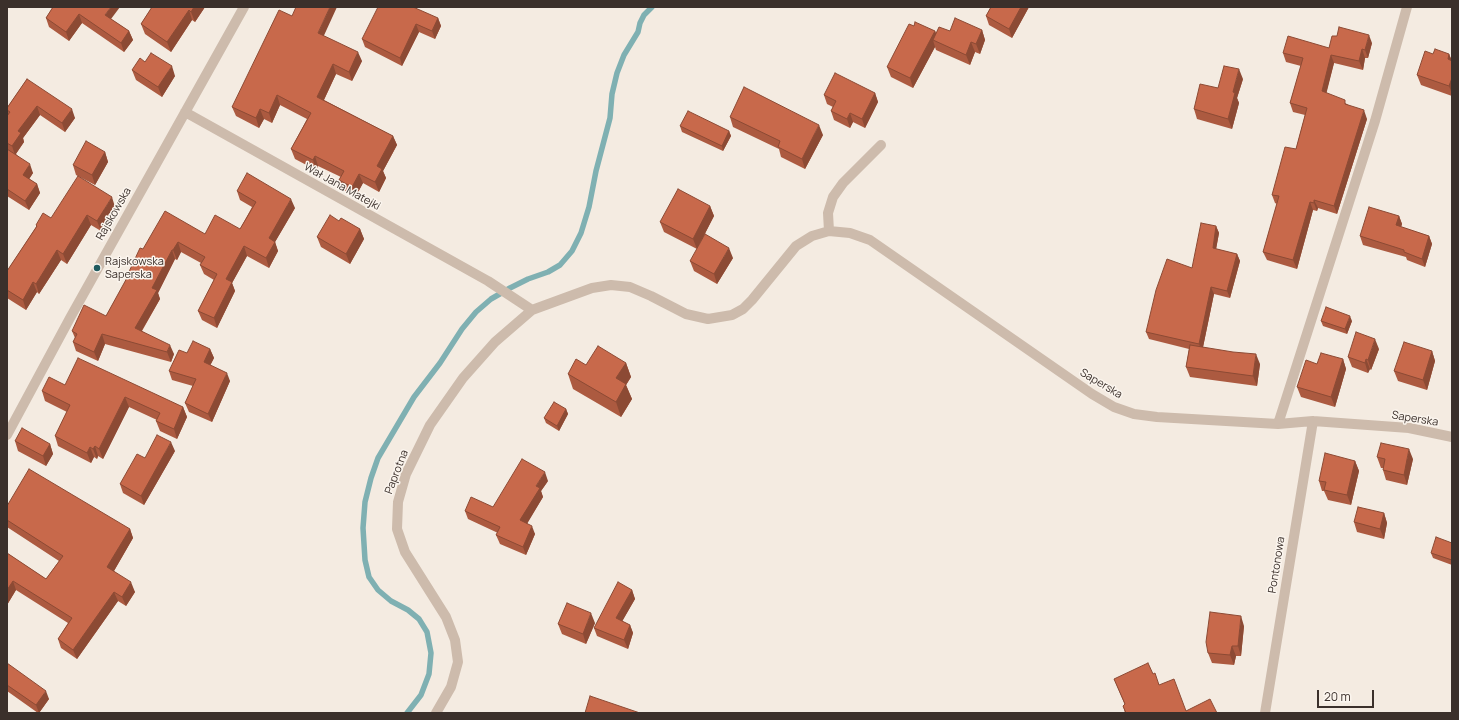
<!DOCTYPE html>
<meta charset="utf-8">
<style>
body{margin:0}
#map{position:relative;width:1459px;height:720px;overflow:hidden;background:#f4ebe1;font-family:Manrope,sans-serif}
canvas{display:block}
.frame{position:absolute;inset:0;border:8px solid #3b302b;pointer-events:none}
.scale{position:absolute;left:1317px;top:690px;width:57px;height:18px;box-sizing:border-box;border:2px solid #3b302b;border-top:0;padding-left:5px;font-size:12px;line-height:14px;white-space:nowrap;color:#3b302b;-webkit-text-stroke:3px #fbf5ee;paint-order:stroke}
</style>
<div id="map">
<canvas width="1459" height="720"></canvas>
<div class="frame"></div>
<div class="scale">20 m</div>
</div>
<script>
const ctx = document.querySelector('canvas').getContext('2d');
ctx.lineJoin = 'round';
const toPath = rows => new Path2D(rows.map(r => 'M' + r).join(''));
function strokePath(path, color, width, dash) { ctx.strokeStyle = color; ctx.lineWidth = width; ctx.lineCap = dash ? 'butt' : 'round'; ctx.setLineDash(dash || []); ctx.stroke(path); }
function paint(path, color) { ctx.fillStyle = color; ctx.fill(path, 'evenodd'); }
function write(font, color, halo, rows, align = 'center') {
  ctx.font = font + ' Manrope,sans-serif'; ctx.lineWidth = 3; ctx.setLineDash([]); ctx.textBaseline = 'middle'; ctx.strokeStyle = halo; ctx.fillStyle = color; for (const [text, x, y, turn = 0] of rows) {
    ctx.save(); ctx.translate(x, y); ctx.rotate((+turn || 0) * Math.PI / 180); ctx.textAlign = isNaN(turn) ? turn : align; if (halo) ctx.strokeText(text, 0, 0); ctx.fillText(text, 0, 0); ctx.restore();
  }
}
strokePath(toPath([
 [407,713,421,695,429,674,431,653,427,632,419,619,408,610,391,601,378,590,369,577,365,560,363,528,365,502,371,478,378,458,414,397,440,363,462,329,476,312,491,299,510,288,528,279,548,272,560,265,572,251,581,233,589,207,596,171,610,118,612,94,617,73,624,55,638,32,640,23,644,15,652,7]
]), '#7fb0b2', 5.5);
strokePath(toPath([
 [185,112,488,281,532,310,592,288,611,285,630,287,651,296,686,314,708,319,732,315,743,309,752,300,796,246,812,236,829,231,828,213,833,197,843,183,881,145],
 [829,231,850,233,870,240,1092,394,1114,407,1134,414,1157,417,1278,424,1313,421,1409,428,1452,437],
 [1278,424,1375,121,1407,7],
 [7,435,70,318,244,7],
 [436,713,451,687,458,662,455,640,446,617,405,552,397,529,398,502,406,474,430,425,463,378,495,342,532,310],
 [1265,713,1313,421]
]), '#cdbbac', 10);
paint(toPath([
 [53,7,111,19,129,31,133,40,124,52,82,23,69,41,49,27,46,18],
 [152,7,205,7,195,22,192,20,171,52,145,34,141,24],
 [991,7,1029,7,1012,38,989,25,986,16],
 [292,16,324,36,362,61,352,81,336,74,324,100,393,136,397,145,383,171,386,178,379,192,363,183,356,196,343,190,339,180,341,177,318,166,316,170,295,159,291,149,307,119,280,105,272,123,264,119,259,128,236,116,232,107],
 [438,18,441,26,435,39,419,32,402,66,365,47,362,39],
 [914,26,935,31,936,33,950,31,982,30,985,40,980,54,975,52,970,65,936,50,935,47,913,88,891,77,887,67],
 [1372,43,1368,58,1365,58,1363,70,1334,63,1326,93,1347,104,1367,119,1337,214,1318,208,1317,211,1313,210,1297,269,1267,260,1263,252,1277,204,1275,203,1272,195,1296,149,1305,115,1293,112,1290,103,1301,66,1286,62,1283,53],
 [1433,54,1449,54,1452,61,1452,96,1421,85,1417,75],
 [145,62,175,76,162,97,136,80,132,70],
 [27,79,75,118,65,132,40,115,23,138,24,142,16,154,33,173,29,179,37,184,40,193,29,210,7,196,7,116,8,115,7,111,7,108],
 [1243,79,1237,98,1239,103,1232,129,1197,119,1194,109,1218,88],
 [875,93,878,102,865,128,853,122,850,128,834,120,831,111,833,107,827,104,824,95],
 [730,117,823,135,805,169,781,157,779,149,733,127],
 [680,126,729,131,731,136,723,151,682,132],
 [105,152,108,162,95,185,76,175,73,165],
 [237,191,295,208,275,242,278,251,269,268,247,256,232,283,235,291,217,328,202,320,198,311,214,280,204,274,200,265,201,263,181,252,177,260,175,259,158,293,160,299,142,331,174,354,171,362,105,344,98,361,76,351,73,342,75,338,72,331,106,316,128,277,127,276,143,249,205,234,240,229,252,207,240,200],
 [710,206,714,216,697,249,664,232,660,222],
 [115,207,101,231,91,225,67,264,61,260,39,294,37,292,26,310,7,298,7,271,36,227,36,225,51,218],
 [1399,216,1402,224,1401,227,1429,236,1432,244,1425,267,1407,260,1406,257,1363,245,1360,236],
 [339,221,360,229,364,239,350,264,321,247,317,237],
 [1216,226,1219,233,1216,249,1237,254,1240,261,1230,298,1214,294,1203,347,1260,364,1257,386,1190,377,1186,367,1189,349,1149,339,1146,332,1192,268],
 [733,258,717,284,694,271,690,261],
 [1321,321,1352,321,1347,334,1323,326],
 [210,349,214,358,210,365,230,381,212,422,189,412,185,403,193,386,172,380,169,371,187,353],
 [1379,349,1371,370,1370,369,1368,373,1352,367,1348,357],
 [1432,351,1435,361,1427,390,1398,381,1394,371],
 [1343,359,1346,369,1335,407,1301,397,1297,387,1317,364],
 [626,363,631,377,626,385,632,399,621,417,573,389,568,374,586,365],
 [65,385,183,407,187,417,177,439,160,431,156,421,157,420,129,407,103,459,98,456,97,459,94,457,91,463,58,446,55,436,67,412,45,401,42,391],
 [566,409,568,414,559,431,546,423,544,418],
 [15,441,50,444,53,454,46,466,18,451],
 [175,451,144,505,123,493,120,484,145,458],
 [1377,457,1413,459,1407,485,1386,480,1383,470,1383,468,1381,468],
 [1355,461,1359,471,1351,505,1328,500,1324,491,1322,491,1319,481],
 [548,481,541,491,543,497,527,523,535,534,526,555,500,544,496,535,498,533,468,519,465,511,493,507],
 [7,506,130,529,133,538,114,571,135,592,126,606,118,601,77,659,61,648,58,639,68,623,16,590,7,605,7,553,46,579,59,561,7,527],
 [1384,513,1387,523,1384,539,1357,532,1354,522],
 [1452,543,1452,565,1433,558,1431,553],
 [632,590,635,599,622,621,630,625,633,633,628,649,597,636,594,628],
 [595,623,586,644,562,634,558,624],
 [1244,626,1241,656,1236,656,1234,665,1212,663,1208,653],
 [7,663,49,699,39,713,38,713,7,691],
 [1153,674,1159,685,1186,711,1217,713,1125,713,1123,706,1125,705,1114,679]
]), '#ac5a40');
paint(toPath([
 [111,7,120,7,108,23,105,15],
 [194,7,205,7,195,22,191,12],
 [330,7,337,7,321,42,318,33],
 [1021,7,1029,7,1012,38,1009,29],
 [189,10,192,20,171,52,167,42],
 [79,14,82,23,69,41,66,32],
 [438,18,441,26,435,39,432,31],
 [416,24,419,32,402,66,400,58],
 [982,30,985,40,980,54,976,44],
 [129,31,133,40,124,52,121,43],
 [935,31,939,41,933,40,935,47,913,88,910,78],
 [1369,35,1372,43,1368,58,1365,50],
 [971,42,975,52,970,65,966,55],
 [1362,49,1365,58,1363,70,1359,61],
 [358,52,362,61,352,81,349,72],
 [1449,54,1452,61,1448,59],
 [1331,55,1334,63,1325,99,1322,91],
 [333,64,336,74,321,106,317,97],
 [172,66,175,76,162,97,158,87],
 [1239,69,1243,79,1237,98,1239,103,1232,129,1228,119,1233,92],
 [1452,78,1452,94,1449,86],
 [875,93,878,102,865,128,862,119],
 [277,95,280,105,272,123,269,113],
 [37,106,40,115,23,138,24,142,15,155,12,146,18,131],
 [72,109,75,118,65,132,62,123],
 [260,109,264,119,259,128,256,118],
 [1364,110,1367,119,1337,214,1334,206],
 [850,113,853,122,850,128,847,119],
 [819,125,823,135,805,169,802,159],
 [729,131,731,136,723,151,722,146],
 [393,136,397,145,383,171,386,178,379,192,375,182,377,166],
 [105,152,108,162,95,185,92,175],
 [315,156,318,166,316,170,313,160],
 [30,164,33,173,26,184,23,175],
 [359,174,363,183,356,196,352,187],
 [37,184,40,193,29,210,25,201],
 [112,197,115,207,101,231,97,221],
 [291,199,295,208,275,242,278,251,269,268,266,258,269,238],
 [1314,200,1318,208,1317,211,1314,203],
 [1310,202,1313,210,1297,269,1293,260],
 [710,206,714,216,697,249,693,239],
 [87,215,91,225,67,264,63,254],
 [1399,216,1402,224,1399,233,1396,225],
 [1216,226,1219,233,1215,255,1213,248],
 [360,229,364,239,350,264,346,254],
 [1429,236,1432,244,1425,267,1422,259],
 [178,242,181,252,177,260,173,250],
 [244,246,247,256,232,283,235,291,217,328,214,318,226,279],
 [729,248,733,258,717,284,714,274],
 [57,250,61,260,39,294,36,284],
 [172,250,175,259,158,293,160,299,138,337,135,328,152,288],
 [1237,254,1240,261,1230,298,1227,291],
 [33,282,37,292,26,310,23,300],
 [1211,287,1214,294,1202,352,1199,344],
 [1350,316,1352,321,1347,334,1345,329],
 [102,334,105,344,98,361,94,352],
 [1375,339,1379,349,1371,370,1368,360],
 [170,345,174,354,171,362,167,352],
 [210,349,214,358,208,370,204,362],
 [1432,351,1435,361,1427,390,1423,380],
 [1256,354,1260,364,1257,386,1253,376],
 [1343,359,1346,369,1335,407,1331,397],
 [1366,359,1370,369,1368,373,1365,363],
 [626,363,631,377,626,385,632,399,621,417,616,402,616,378],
 [227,373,230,381,212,422,208,414],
 [125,397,129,407,103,459,99,449],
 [183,407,187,417,177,439,174,429],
 [566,409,568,414,559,431,557,426],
 [171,442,175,451,144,505,141,496],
 [50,444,53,454,46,466,43,456],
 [95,446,98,456,97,459,93,449],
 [90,447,94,457,91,463,87,453],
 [1409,449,1413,459,1407,485,1404,475],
 [1355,461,1359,471,1351,505,1347,495],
 [545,472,548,481,541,491,543,497,524,529,520,520,536,486],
 [1384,513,1387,523,1384,539,1380,529],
 [532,526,535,534,526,555,523,547],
 [130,529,133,538,111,576,107,567],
 [13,581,16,590,7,605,7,590],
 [131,582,135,592,126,606,122,597],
 [632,590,635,599,619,627,616,618],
 [114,592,118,601,77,659,73,650],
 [591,613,595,623,586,644,583,634],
 [1241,616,1244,626,1241,656,1238,646],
 [630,625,633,633,628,649,624,640],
 [1232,646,1236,656,1234,665,1230,655],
 [46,691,49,699,39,713,36,705]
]), '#8c4a34');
const building = toPath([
 [53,7,111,7,105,15,129,31,121,43,79,14,66,32,46,18,53,7],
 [152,7,194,7,191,12,189,10,167,42,141,24,152,7],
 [296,7,330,7,318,33,358,52,349,72,333,64,317,97,393,136,377,166,382,169,375,182,359,174,352,187,339,180,344,171,315,156,313,160,291,149,311,113,277,95,269,113,260,109,256,118,232,107,279,10,292,16,296,7],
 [378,7,413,7,438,18,432,31,416,24,400,58,362,39,378,7],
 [991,7,1021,7,1009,29,986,16,991,7],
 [955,18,982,30,976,44,971,42,966,55,933,40,939,27,950,31,955,18],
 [915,22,935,31,910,78,887,67,909,24,914,26,915,22],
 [1339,27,1369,35,1365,50,1362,49,1359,61,1331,55,1322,91,1345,100,1345,104,1364,110,1334,206,1314,200,1314,203,1310,202,1293,260,1263,252,1279,196,1272,195,1285,147,1296,149,1307,108,1290,103,1303,58,1283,53,1288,36,1329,48,1332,36,1337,36,1339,27],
 [1435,49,1449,54,1448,59,1452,61,1452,78,1449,86,1417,75,1425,51,1433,54,1435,49],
 [151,53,172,66,158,87,132,70,140,58,145,62,151,53],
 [1224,66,1239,69,1233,92,1235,93,1228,119,1194,109,1200,84,1218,88,1224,66],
 [835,73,875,93,862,119,850,113,847,119,831,111,836,101,824,95,835,73],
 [27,79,72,109,62,123,37,106,18,131,21,133,12,146,7,143,7,116,10,112,7,110,7,108,27,79],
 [744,87,819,125,802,159,778,147,780,141,730,117,744,87],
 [688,111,729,131,722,146,680,126,688,111],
 [86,141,105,152,92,175,73,165,86,141],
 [7,149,30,164,23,175,37,184,25,201,7,189,7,149],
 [247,173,291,199,269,238,275,242,266,258,244,246,226,279,232,282,214,318,198,311,217,274,200,265,205,257,178,242,173,250,172,250,152,288,157,290,135,328,170,345,167,352,102,334,94,352,73,342,77,334,72,331,84,305,106,316,128,276,127,276,140,248,143,249,165,211,205,234,215,215,240,229,256,202,237,191,247,173],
 [78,176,112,197,97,221,87,215,63,254,57,250,36,284,33,282,23,300,7,290,7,271,37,226,36,225,43,213,51,218,78,176],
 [678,189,710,206,693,239,660,222,678,189],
 [1369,207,1399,216,1396,225,1429,236,1422,259,1404,252,1404,250,1360,236,1369,207],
 [330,215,339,221,341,218,360,229,346,254,317,237,330,215],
 [1201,223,1216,226,1213,248,1237,254,1227,291,1211,287,1199,344,1146,332,1156,290,1167,259,1192,268,1201,223],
 [705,234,729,248,714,274,690,261,705,234],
 [1326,307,1350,316,1345,329,1321,321,1326,307],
 [1356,332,1375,339,1368,360,1366,359,1365,363,1348,357,1356,332],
 [193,341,210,349,204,362,227,373,208,414,185,403,196,379,169,371,179,350,187,353,193,341],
 [1404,342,1432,351,1423,380,1394,371,1404,342],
 [1190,345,1233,352,1256,354,1253,376,1186,367,1190,345],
 [598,346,626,363,616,378,626,384,616,402,568,374,576,359,586,365,598,346],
 [1321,353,1343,359,1331,397,1297,387,1306,360,1317,364,1321,353],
 [78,358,183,407,174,429,156,421,160,413,125,397,99,449,95,446,93,449,90,447,87,453,55,436,70,405,42,391,49,377,65,385,78,358],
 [554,402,566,409,557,426,544,418,554,402],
 [22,428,50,444,43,456,15,441,22,428],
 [157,435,171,442,141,496,120,484,137,454,145,458,157,435],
 [1381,443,1409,449,1404,475,1383,470,1385,459,1377,457,1381,443],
 [1325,453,1355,461,1347,495,1324,490,1326,482,1319,481,1325,453],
 [522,459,545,472,536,486,540,488,520,520,532,526,523,547,496,535,500,527,465,511,471,497,493,507,522,459],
 [29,469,130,529,107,567,131,582,122,597,114,592,73,650,58,639,72,618,13,581,7,590,7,553,46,579,63,556,7,520,7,506,29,469],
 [1358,507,1384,513,1380,529,1354,522,1358,507],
 [1436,537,1452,543,1452,560,1431,553,1436,537],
 [618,582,632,590,616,618,630,625,624,640,594,628,618,582],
 [567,603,591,613,583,634,558,624,567,603],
 [1210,612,1241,616,1238,646,1232,646,1230,655,1208,653,1206,642,1210,612],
 [7,663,46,691,36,705,7,685,7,663],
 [1148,663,1153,674,1155,673,1159,685,1174,679,1186,711,1210,699,1217,713,1126,713,1123,706,1125,704,1114,679,1148,663],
 [590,696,640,713,585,713,590,696]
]);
paint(building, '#c8694b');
strokePath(building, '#8c4a34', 1);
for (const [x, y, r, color] of [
 [97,268,4,"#1f5a5e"]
]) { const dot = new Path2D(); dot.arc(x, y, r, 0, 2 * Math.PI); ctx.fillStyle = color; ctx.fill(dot); strokePath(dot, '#fbf5ee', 1.5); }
write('11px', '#3b302b', '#fbf5ee', [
 ["Wał Jana Matejki",342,187,29],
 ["Rajskowska",114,214,-60],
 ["Saperska",1101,384,31],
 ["Saperska",1415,419,9],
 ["Paprotna",397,472,-69],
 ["Pontonowa",1277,565,-81]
]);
write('11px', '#3b302b', '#fbf5ee', [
 ["Rajskowska",105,262],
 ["Saperska",105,275]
], 'left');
</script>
